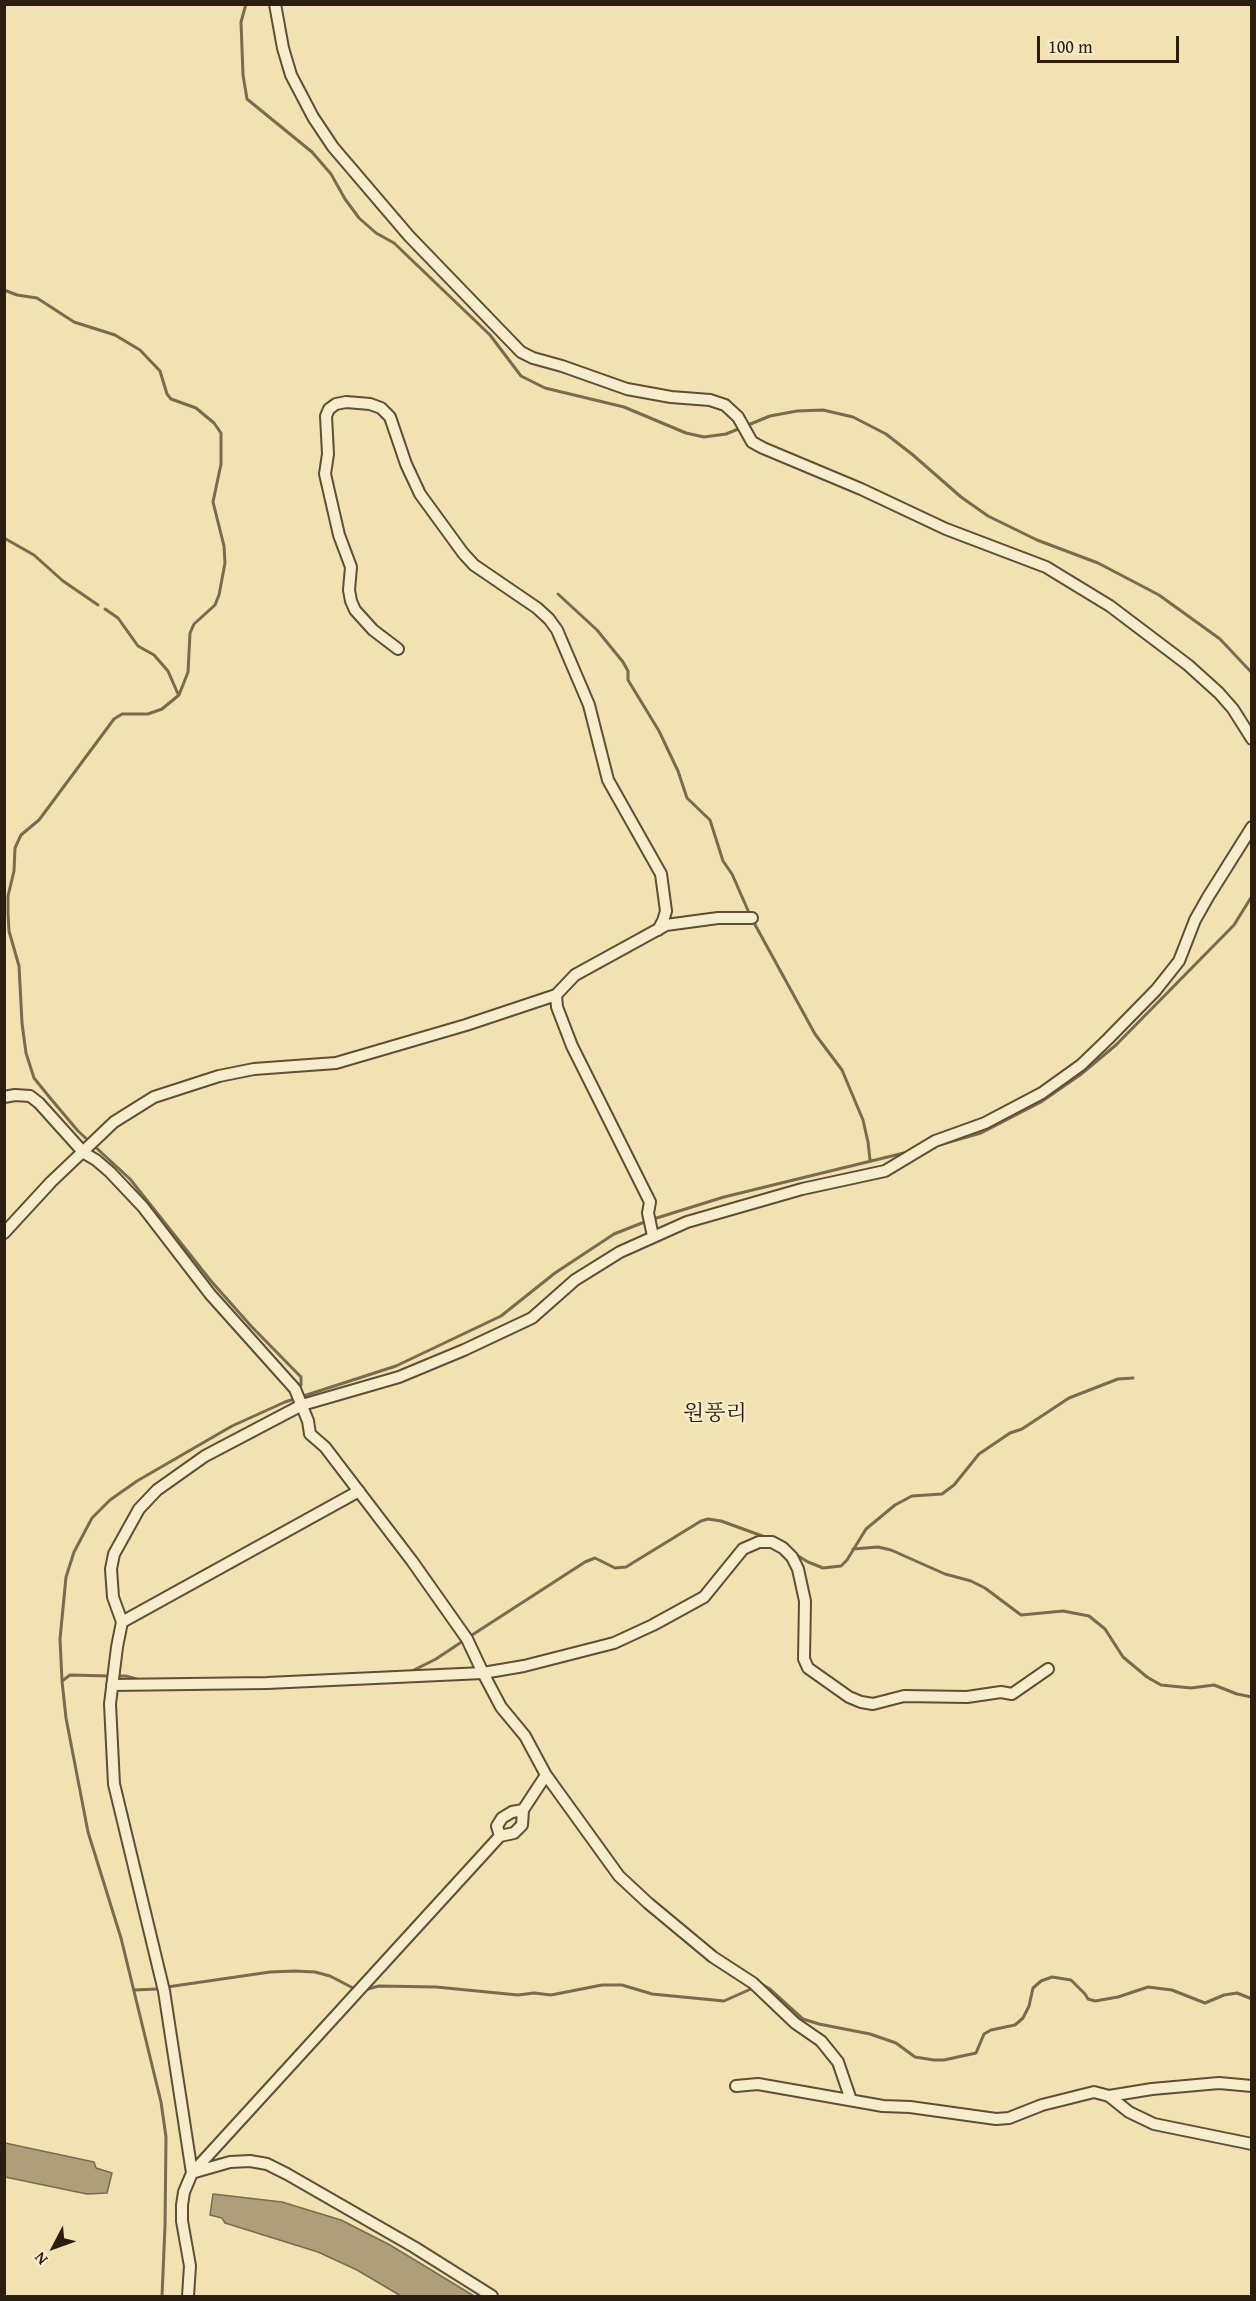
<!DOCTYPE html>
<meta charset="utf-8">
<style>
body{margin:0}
#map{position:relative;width:1256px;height:2301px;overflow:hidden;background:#f2e1b1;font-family:"Gentium Book Plus",serif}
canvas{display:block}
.frame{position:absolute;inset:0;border:6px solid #2b1d0f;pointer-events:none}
.north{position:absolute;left:24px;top:2217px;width:60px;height:60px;-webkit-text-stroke:4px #f7eccc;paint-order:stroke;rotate:229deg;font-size:16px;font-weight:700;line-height:24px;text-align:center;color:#2b1d0f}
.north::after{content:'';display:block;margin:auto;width:21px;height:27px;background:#2b1d0f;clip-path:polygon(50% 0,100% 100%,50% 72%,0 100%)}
.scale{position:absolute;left:1037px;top:36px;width:142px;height:27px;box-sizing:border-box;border:3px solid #2b1d0f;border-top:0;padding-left:8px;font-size:18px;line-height:21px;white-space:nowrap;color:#2b1d0f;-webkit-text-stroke:4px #f7eccc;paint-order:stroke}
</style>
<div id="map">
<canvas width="1256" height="2301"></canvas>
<div class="frame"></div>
<div class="north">N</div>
<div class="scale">100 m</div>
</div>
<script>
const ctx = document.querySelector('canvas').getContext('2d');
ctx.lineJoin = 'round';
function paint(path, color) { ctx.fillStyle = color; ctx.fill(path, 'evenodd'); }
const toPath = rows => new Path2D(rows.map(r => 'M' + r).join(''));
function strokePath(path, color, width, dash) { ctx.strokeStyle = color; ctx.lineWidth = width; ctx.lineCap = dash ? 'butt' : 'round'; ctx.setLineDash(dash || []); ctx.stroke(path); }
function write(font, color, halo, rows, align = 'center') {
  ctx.font = font + ' "Gentium Book Plus","Noto Serif KR",serif'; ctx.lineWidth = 4.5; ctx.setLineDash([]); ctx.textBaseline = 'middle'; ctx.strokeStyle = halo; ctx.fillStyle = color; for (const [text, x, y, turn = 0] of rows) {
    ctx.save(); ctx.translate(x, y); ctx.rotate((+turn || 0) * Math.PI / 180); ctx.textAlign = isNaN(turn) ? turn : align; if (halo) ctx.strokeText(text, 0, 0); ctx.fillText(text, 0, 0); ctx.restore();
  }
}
const water = toPath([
 [5,2143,94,2162,96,2168,112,2173,107,2193,87,2194,5,2177,5,2143],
 [213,2194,282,2202,341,2220,390,2245,474,2296,401,2296,357,2270,318,2252,225,2223,222,2218,210,2215,213,2194]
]);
paint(water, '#ae9e7a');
strokePath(water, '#7a6a4f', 1.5);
strokePath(toPath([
 [246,4,241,22,243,75,247,99,312,152,331,174,345,199,359,218,376,233,394,243,490,335,521,376,545,388,624,407,686,433,704,437,726,434,770,416,797,411,823,410,853,417,886,434,913,455,961,497,988,516,1037,540,1098,563,1159,595,1220,639,1252,673],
 [4,290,17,295,37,298,74,322,115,335,140,350,160,371,167,394,171,399,196,408,214,423,221,433,221,464,213,502,224,546,225,563,219,595,215,605,194,624,190,633,188,672,179,695,162,709,148,714,122,714,114,719,39,820,21,835,15,848,14,871,8,896,8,913,9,931,19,966,22,1023,26,1053,34,1078,51,1099,78,1131,130,1179,211,1281,251,1326,301,1377,301,1385,297,1389],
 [4,538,34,555,63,581,98,605],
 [558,594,597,630,623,662,628,671,628,680,659,731,678,771,687,798,710,820,723,861,732,874,750,915],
 [105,609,118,618,138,646,154,655,168,671,178,694],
 [753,921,815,1034,842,1070,863,1120,868,1142,870,1160],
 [932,1147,981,1133,1041,1102,1080,1075,1116,1045,1234,925,1252,896],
 [853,1549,878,1547,891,1550,945,1574,971,1581,985,1588,1021,1615,1063,1611,1089,1616,1105,1629,1123,1657,1147,1677,1161,1685,1191,1688,1214,1685,1237,1694,1252,1697],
 [795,1554,808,1562,823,1568,841,1566,847,1560,866,1529,895,1505,912,1496,942,1494,954,1485,979,1454,1010,1433,1022,1429,1069,1398,1118,1379,1133,1378],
 [469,1637,585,1562,595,1558,615,1568,626,1567,701,1521,708,1519,721,1521,768,1538],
 [410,1672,436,1659,463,1641],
 [117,1676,126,1676,143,1681],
 [62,1681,70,1675,109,1676],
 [759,1986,763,1985,770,1989,803,2019,819,2024,870,2034,896,2043,915,2057,934,2060,944,2060,976,2053,984,2034,991,2030,1015,2025,1023,2018,1029,2006,1033,1988,1041,1981,1052,1977,1071,1980,1085,1994,1088,1999,1095,2001,1118,1997,1148,1987,1172,1990,1205,2003,1224,1995,1237,1993,1252,1999],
 [167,1987,270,1972,295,1971,315,1972,330,1976,353,1988],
 [135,1990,157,1989],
 [364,1990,379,1986,436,1987,518,1995,534,1993,551,1995,602,1985,622,1985,652,1994,724,2001,753,1988],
 [162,2296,165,2226,166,2137,161,2102,121,1938,88,1832,66,1718,62,1681,60,1639,66,1577,74,1552,92,1518,110,1500,137,1481,232,1426,285,1402,396,1366,501,1316,555,1273,614,1234,647,1221,724,1197,908,1152]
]), '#7a6a4f', 3);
const minor = toPath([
 [275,4,283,48,291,75,313,117,333,147,409,236,521,352,533,358,562,366,627,389,671,397,710,400,725,405,738,417,752,442,763,448,861,489,946,529,1046,567,1110,606,1188,665,1219,693,1233,709,1252,739],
 [398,649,373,630,355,610,351,601,349,590,351,567,339,535,325,474,328,454,326,416,329,409,336,404,346,402,370,404,381,408,390,417,406,464,420,494,463,553,474,565,537,608,549,619,557,630,589,705,608,780,661,874,666,911,663,921,658,930],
 [4,1097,15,1095,30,1096,39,1103,84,1153,96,1160,110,1172,143,1207,210,1294,295,1389,308,1421,310,1434,325,1447,412,1561,467,1639,483,1673,501,1707,525,1736,546,1775,619,1876,648,1903,713,1957,753,1983,795,2023,821,2041,838,2062,851,2100],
 [4,1233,51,1182,114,1122,154,1097,219,1076,254,1069,336,1063,466,1025,556,995],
 [653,1236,648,1213,650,1202,572,1046,557,1007,556,995,575,975,666,925,718,918,752,918],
 [122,1622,359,1491],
 [112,1685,267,1683,483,1673,524,1666,614,1643,653,1625,704,1597,743,1549,759,1542,772,1542,783,1548,792,1557,798,1569,805,1601,804,1659,808,1668,849,1697,861,1702,873,1704,904,1696,967,1697,1001,1692,1012,1694,1048,1669],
 [523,1810,546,1775],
 [736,2086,758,2084,883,2106,910,2107,996,2119,1009,2118,1042,2105,1094,2092,1109,2096,1152,2089,1219,2083,1252,2086],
 [1109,2096,1129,2112,1154,2124,1252,2144],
 [195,2172,230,2162,250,2161,267,2164,287,2174,414,2247,492,2296],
 [192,2173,500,1836,514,1833,522,1825,523,1810,512,1812,502,1818,497,1826,500,1836],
 [188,2296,190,2266,182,2221,182,2205,184,2192,192,2173,164,1991,114,1784,110,1704,117,1647,122,1622,113,1597,111,1569,114,1554,139,1509,157,1490,205,1456,302,1405,399,1377,464,1350,532,1318,575,1280,620,1252,687,1222,802,1189,885,1171,935,1141,985,1123,1042,1093,1081,1065,1108,1039,1156,990,1179,961,1195,920,1208,897,1252,827]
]);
strokePath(minor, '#5d4e38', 14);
strokePath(minor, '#f7eccc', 10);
write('22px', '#2b1d0f', '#f7eccc', [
 ["원풍리",715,1414]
]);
</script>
